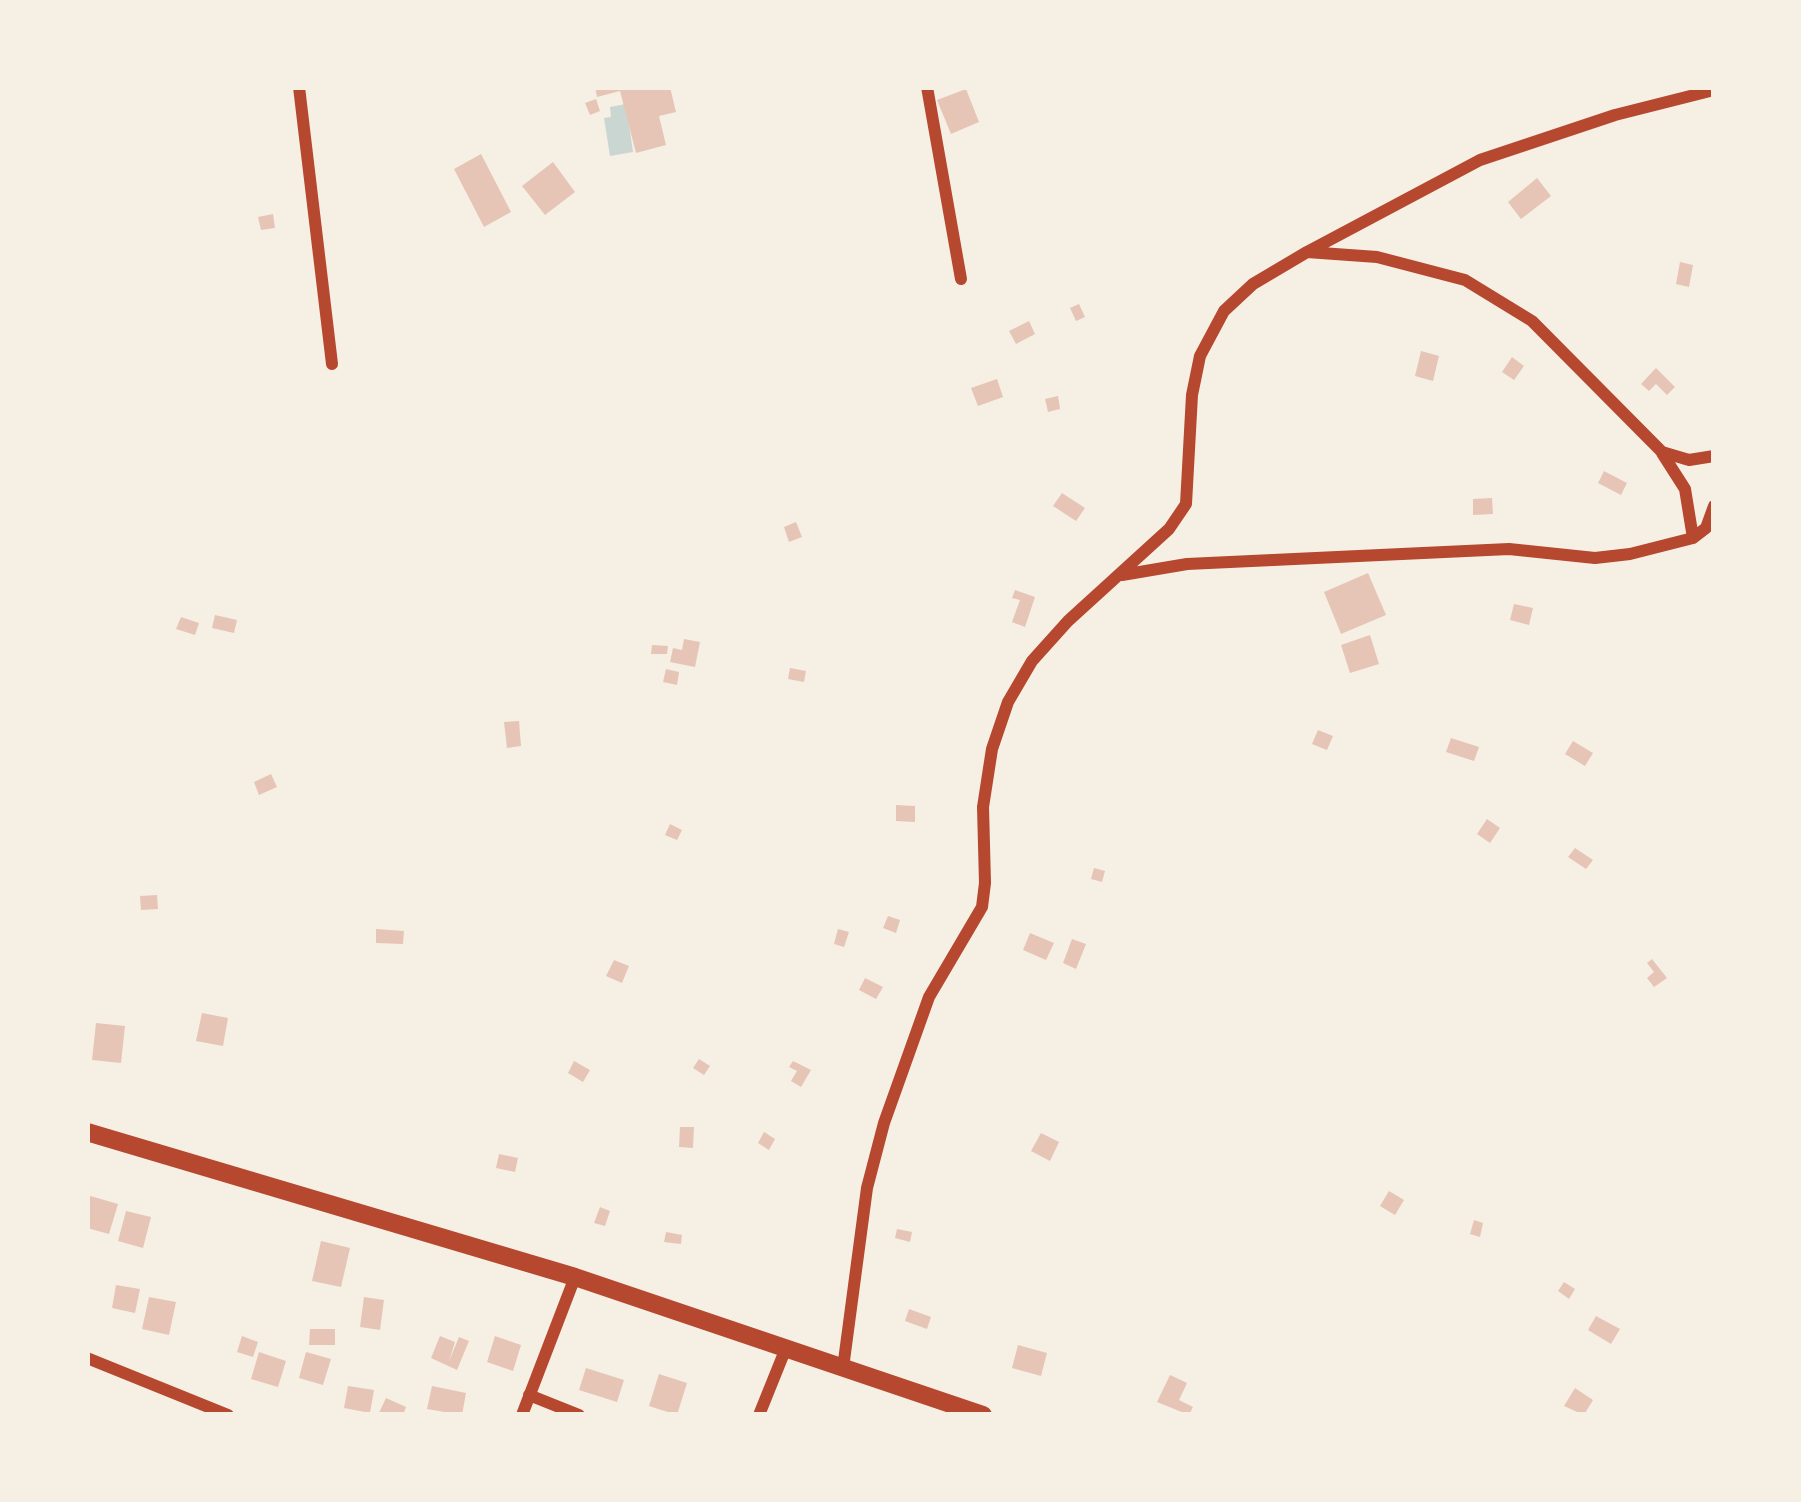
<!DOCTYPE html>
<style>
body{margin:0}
#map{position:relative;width:1801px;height:1502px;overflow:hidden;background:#f6efe4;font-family:"Roboto Serif",serif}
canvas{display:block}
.frame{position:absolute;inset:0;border:90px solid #f6efe4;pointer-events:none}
</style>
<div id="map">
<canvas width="1801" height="1502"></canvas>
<div class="frame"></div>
</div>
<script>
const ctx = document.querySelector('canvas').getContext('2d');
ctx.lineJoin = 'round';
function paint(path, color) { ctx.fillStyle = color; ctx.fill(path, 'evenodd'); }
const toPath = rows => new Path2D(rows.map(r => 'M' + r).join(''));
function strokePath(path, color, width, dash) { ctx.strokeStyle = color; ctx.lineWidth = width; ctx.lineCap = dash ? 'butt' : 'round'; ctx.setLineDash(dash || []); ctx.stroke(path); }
paint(toPath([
 [626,104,633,152,610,156,604,118,611,117,610,107]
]), '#c9d6d2');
paint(toPath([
 [595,87,670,87,676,112,659,116,666,145,636,153,620,91,597,97],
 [966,89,979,122,951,134,937,100],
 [596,99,600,111,590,115,585,103],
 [481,154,511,212,484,227,454,169],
 [553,162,575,192,545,215,522,186],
 [1537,178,1551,196,1521,219,1508,202],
 [273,214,275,228,261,230,258,217],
 [1680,262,1693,265,1689,287,1676,284],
 [1079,304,1085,317,1076,321,1070,308],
 [1029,321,1035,334,1016,344,1009,331],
 [1421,351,1439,356,1433,381,1415,376],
 [1512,357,1524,366,1514,380,1502,372],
 [1656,368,1675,387,1667,395,1656,384,1649,391,1641,384],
 [997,379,1003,397,978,406,971,388],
 [1058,396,1060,409,1048,412,1045,399],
 [1604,471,1627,483,1621,495,1598,483],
 [1062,493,1085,508,1076,521,1053,506],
 [1492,498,1493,514,1473,515,1473,499],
 [796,522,802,537,789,542,784,527],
 [1368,573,1386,615,1341,634,1324,592],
 [1015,590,1035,597,1025,627,1012,622,1020,600,1012,598],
 [1514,604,1533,608,1529,625,1510,620],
 [215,615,237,620,234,633,212,628],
 [181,617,199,623,195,635,176,629],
 [1370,635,1379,664,1350,673,1341,645],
 [684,639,700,642,695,667,670,662,673,648,682,650],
 [652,645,668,646,667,654,651,654],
 [790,668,806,671,804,682,788,679],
 [666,669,679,672,677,685,663,682],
 [519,721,521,746,507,748,504,722],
 [1318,730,1333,736,1327,750,1312,744],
 [1451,738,1479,747,1474,761,1446,752],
 [1573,741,1593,753,1585,766,1565,754],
 [271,774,277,787,259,795,254,782],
 [896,805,915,806,915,822,896,821],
 [1487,819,1500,828,1490,843,1477,834],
 [670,824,682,830,677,840,665,835],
 [1575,848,1593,860,1586,869,1568,857],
 [1094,868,1105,871,1102,882,1091,879],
 [157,895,158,909,141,910,140,896],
 [888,916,900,920,896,933,883,928],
 [376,929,404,931,403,944,376,943],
 [838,929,849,932,844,947,834,944],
 [1030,933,1054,943,1046,960,1023,950],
 [1072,939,1086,944,1076,969,1063,963],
 [1652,959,1667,978,1654,987,1647,978,1654,972,1647,963],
 [614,960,629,966,622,983,606,976],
 [865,978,883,987,876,999,859,990],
 [202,1013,228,1018,223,1046,196,1041],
 [96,1023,125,1026,121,1063,92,1060],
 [699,1059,710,1066,704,1075,693,1068],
 [574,1061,590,1070,583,1082,568,1073],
 [793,1061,811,1070,801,1087,791,1081,797,1071,789,1067],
 [680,1127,694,1127,693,1148,679,1147],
 [764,1132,775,1139,769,1150,758,1143],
 [1041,1133,1059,1142,1050,1161,1031,1151],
 [499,1154,518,1158,515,1172,496,1168],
 [1389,1191,1404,1200,1395,1215,1380,1206],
 [87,1195,118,1204,109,1234,87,1228],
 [600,1207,610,1211,605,1226,594,1223],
 [126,1211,151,1217,143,1248,118,1241],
 [1474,1220,1483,1223,1480,1237,1470,1234],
 [897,1229,912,1232,910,1242,895,1238],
 [666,1232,682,1235,681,1244,664,1242],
 [321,1241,350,1248,341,1287,312,1281],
 [1564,1282,1575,1289,1569,1299,1558,1291],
 [116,1285,140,1289,135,1313,112,1308],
 [149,1297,176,1302,169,1335,142,1329],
 [364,1297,384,1300,380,1330,360,1327],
 [909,1309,931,1317,927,1329,905,1321],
 [1596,1316,1620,1329,1611,1344,1588,1330],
 [310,1329,335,1329,335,1345,309,1345],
 [242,1336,258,1342,253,1357,237,1352],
 [440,1336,455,1342,449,1361,459,1337,469,1341,457,1370,431,1358],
 [495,1336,521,1345,513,1371,487,1362],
 [1018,1345,1047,1353,1041,1376,1012,1368],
 [259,1352,286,1361,278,1387,251,1379],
 [306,1352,331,1359,323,1385,299,1378],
 [586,1368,624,1380,617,1402,579,1390],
 [659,1374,687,1383,677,1415,649,1406],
 [1170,1375,1187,1383,1179,1400,1193,1407,1189,1415,1157,1402],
 [348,1386,374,1390,370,1413,344,1408],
 [432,1386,466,1393,462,1415,427,1409],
 [1575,1388,1593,1400,1584,1415,1564,1406],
 [386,1398,406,1407,403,1415,378,1415]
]), '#e6c5b7');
strokePath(toPath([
 [299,87,332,364],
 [927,87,961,279],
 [1307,252,1377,257,1465,280,1532,321,1662,452,1689,460,1714,456],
 [1662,453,1685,489,1693,538],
 [1122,575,1187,564,1509,549,1595,558,1630,554,1693,538,1706,528,1714,506],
 [87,1358,228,1415],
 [843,1368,867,1188,884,1123,929,997,982,907,985,883,983,807,992,749,1008,702,1032,661,1068,621,1169,529,1186,504,1192,395,1200,356,1224,311,1253,284,1307,252,1480,160,1615,115,1714,90],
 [529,1395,579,1415],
 [522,1415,575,1277],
 [759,1415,786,1348]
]), '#b5482f', 12);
strokePath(toPath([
 [87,1132,575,1277,983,1415]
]), '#b5482f', 18);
</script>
